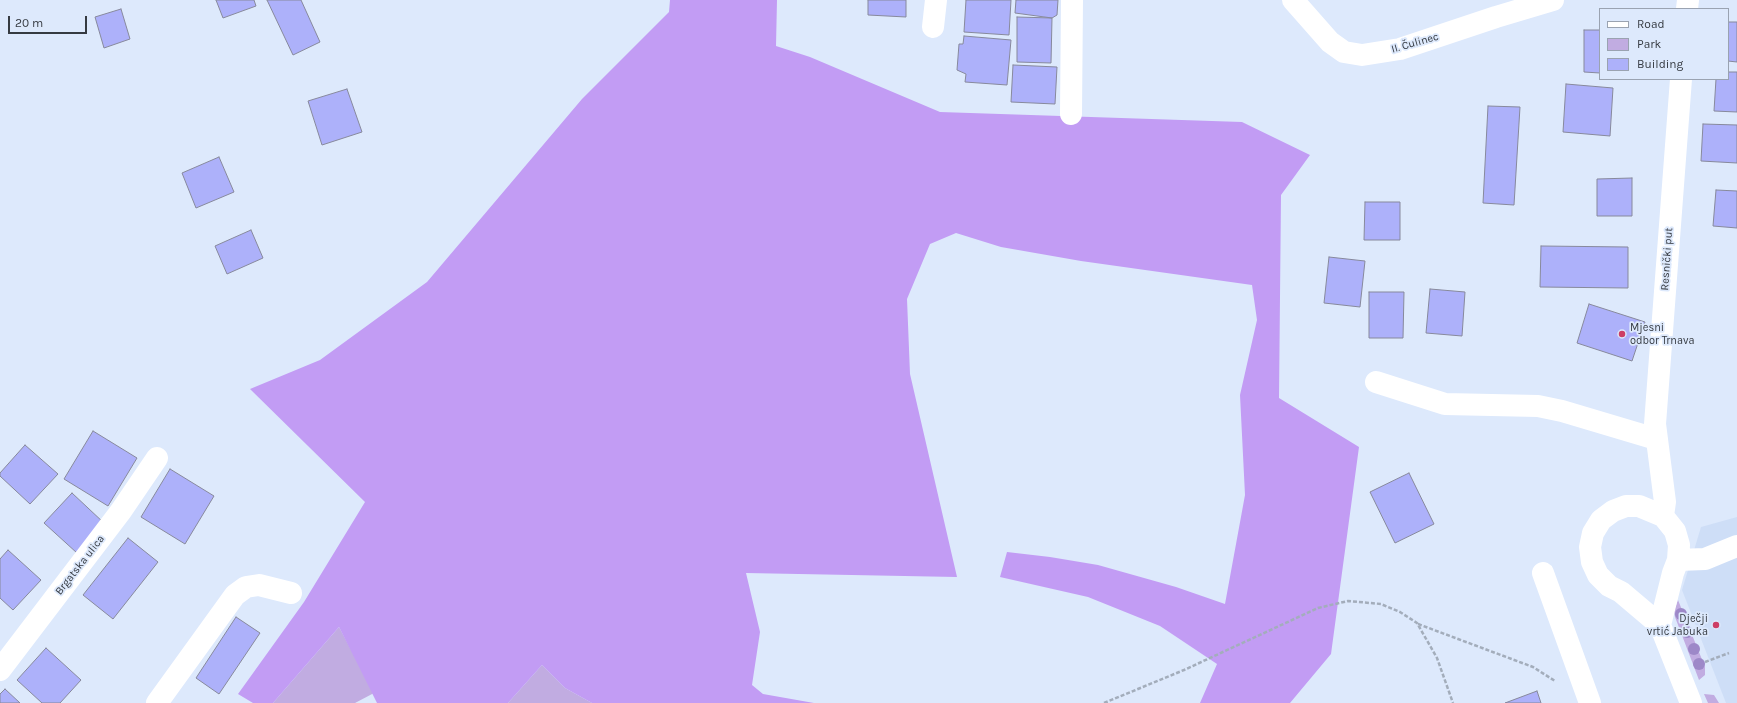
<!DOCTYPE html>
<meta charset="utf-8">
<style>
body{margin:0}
#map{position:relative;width:1737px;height:703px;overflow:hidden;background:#dde9fc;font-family:Karla,sans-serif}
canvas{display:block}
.legend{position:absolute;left:1599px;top:8px;width:130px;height:72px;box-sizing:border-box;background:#dde9fc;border:1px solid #9aa3b1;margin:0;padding:5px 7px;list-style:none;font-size:12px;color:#353a41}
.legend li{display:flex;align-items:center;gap:8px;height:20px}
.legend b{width:20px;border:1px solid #9aa3b1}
.scale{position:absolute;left:8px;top:16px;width:79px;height:18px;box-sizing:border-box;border:2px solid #353a41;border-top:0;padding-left:5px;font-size:12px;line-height:14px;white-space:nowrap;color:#353a41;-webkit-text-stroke:3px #dde9fc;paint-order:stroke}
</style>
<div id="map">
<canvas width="1737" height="703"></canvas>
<ul class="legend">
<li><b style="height:5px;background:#fff"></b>Road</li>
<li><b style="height:11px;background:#c1ace1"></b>Park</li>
<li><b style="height:11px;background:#adb1fa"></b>Building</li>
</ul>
<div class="scale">20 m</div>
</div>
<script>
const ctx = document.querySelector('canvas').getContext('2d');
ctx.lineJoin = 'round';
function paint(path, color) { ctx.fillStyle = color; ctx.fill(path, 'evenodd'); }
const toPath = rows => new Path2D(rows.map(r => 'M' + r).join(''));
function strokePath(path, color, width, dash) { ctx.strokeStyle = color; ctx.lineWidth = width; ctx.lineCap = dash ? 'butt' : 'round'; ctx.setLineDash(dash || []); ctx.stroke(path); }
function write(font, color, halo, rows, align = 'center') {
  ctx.font = font + ' Karla,sans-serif'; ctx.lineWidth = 3.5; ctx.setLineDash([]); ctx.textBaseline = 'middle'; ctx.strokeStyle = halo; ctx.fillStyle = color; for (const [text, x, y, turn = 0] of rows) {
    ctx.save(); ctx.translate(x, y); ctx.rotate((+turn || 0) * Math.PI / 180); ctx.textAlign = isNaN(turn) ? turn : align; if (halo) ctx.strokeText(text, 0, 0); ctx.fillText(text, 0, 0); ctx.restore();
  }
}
paint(toPath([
 [1737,517,1737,703,1726,703,1682,590,1701,527]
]), '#cedef7');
paint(toPath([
 [1678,600,1705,667,1705,675,1699,680,1675,617,1674,611],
 [339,627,374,693,355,703,273,703],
 [542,665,565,688,592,703,508,703],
 [1704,694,1714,695,1719,703,1708,703]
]), '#c1ace1');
paint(toPath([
 [670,0,777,0,776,46,810,57,940,112,1242,122,1310,155,1281,195,1279,398,1359,447,1331,654,1290,703,1200,703,1217,664,1160,626,1088,597,1000,577,1007,552,1050,557,1098,565,1176,587,1225,604,1245,495,1240,395,1257,320,1252,285,1081,261,1001,247,956,233,930,244,907,299,910,374,957,577,746,573,760,632,752,685,763,694,814,703,592,703,565,688,542,665,508,703,377,703,339,627,273,703,253,703,238,694,304,602,365,502,250,389,320,360,427,282,582,99,669,12]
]), '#c29cf4');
const building = toPath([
 [216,0,254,0,256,6,223,18,216,0],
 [267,0,301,0,320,42,293,55,267,0],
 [868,0,906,0,906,17,868,15,868,0],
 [966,0,1011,0,1009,35,964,32,966,0],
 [1016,0,1058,0,1057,15,1052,18,1015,13,1016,0],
 [121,9,130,39,104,48,95,17,121,9],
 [1017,17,1052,18,1051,63,1017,62,1017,17],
 [1728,22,1737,22,1737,62,1728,61,1728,22],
 [1584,30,1600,30,1600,73,1584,72,1584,30],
 [964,36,1011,40,1007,85,965,82,966,74,957,70,959,44,963,44,964,36],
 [1013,65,1057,67,1055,104,1011,102,1013,65],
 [1728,72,1737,72,1737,112,1714,111,1716,79,1728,79,1728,72],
 [1566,84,1613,88,1610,136,1563,132,1566,84],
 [347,89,362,132,322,145,308,101,347,89],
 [1488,106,1520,107,1514,205,1483,203,1488,106],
 [1703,124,1737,125,1737,163,1701,161,1703,124],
 [219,157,234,192,196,208,182,173,219,157],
 [1632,178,1632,216,1597,216,1597,179,1632,178],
 [1716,190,1737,191,1737,228,1713,226,1716,190],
 [1365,202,1400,202,1400,240,1364,240,1365,202],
 [251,230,263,258,227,274,215,246,251,230],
 [1541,246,1628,247,1628,288,1540,287,1541,246],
 [1329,257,1365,261,1360,307,1324,303,1329,257],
 [1430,289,1465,292,1462,336,1426,333,1430,289],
 [1369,292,1404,292,1403,338,1369,338,1369,292],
 [1589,304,1645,322,1632,361,1577,343,1589,304],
 [93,431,137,458,108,506,64,479,93,431],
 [25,445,58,474,30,504,0,476,0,473,25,445],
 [170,469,214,496,185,544,141,517,170,469],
 [1409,473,1434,524,1395,543,1370,492,1409,473],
 [72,493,104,523,77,553,44,523,72,493],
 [128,538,158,562,113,619,83,595,128,538],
 [8,550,41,580,13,610,0,598,0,559,8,550],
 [236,617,260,633,219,694,196,678,236,617],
 [46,648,81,680,60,703,42,703,17,680,46,648],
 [5,689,20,703,0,703,0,694,5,689],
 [1537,691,1541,703,1505,703,1537,691]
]);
paint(building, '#adb1fa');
strokePath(building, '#87899c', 1);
strokePath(toPath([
 [1418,624,1533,667,1555,681],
 [1705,662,1729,653],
 [1104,703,1184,670,1318,608,1348,601,1381,604,1400,612,1417,623,1437,658,1453,703]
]), '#a3adbb', 2.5, [4, 2]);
strokePath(toPath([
 [1293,0,1330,42,1344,52,1362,55,1400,49,1496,17,1553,0],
 [1687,9,1688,0],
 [933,27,936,0],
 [1071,114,1072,0],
 [1376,382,1445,404,1538,406,1562,411,1656,439],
 [1663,516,1665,502,1655,424,1681,79],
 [1678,560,1705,559,1737,546],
 [1543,573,1590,703],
 [1660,625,1673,573,1678,560,1679,545,1675,531,1663,516,1639,506,1626,506,1613,511,1601,520,1593,533,1590,547,1592,562,1598,575,1609,586,1621,592,1660,625,1691,703],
 [0,670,121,511,157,458],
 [157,703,235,595,246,587,259,585,291,593]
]), '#fff', 22);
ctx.fillStyle = '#9d88c8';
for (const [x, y] of [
 [1681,614],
 [1687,632],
 [1694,649],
 [1699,664]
]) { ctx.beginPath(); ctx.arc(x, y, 6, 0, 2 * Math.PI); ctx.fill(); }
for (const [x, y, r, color] of [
 [1622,334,4,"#cd3e65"],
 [1716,625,4,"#cd3e65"]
]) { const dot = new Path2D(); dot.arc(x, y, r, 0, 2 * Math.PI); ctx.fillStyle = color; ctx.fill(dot); strokePath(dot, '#dde9fc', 1.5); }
write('11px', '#353a41', '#dde9fc', [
 ["II. Čulinec",1415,43,-16],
 ["Resnički put",1667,259,-86],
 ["Brgatska ulica",80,565,-52]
]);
write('11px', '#353a41', '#dde9fc', [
 ["Mjesni",1630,328],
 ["odbor Trnava",1630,341],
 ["Dječji",1708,619,"right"],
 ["vrtić Jabuka",1708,632,"right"]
], 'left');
</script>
